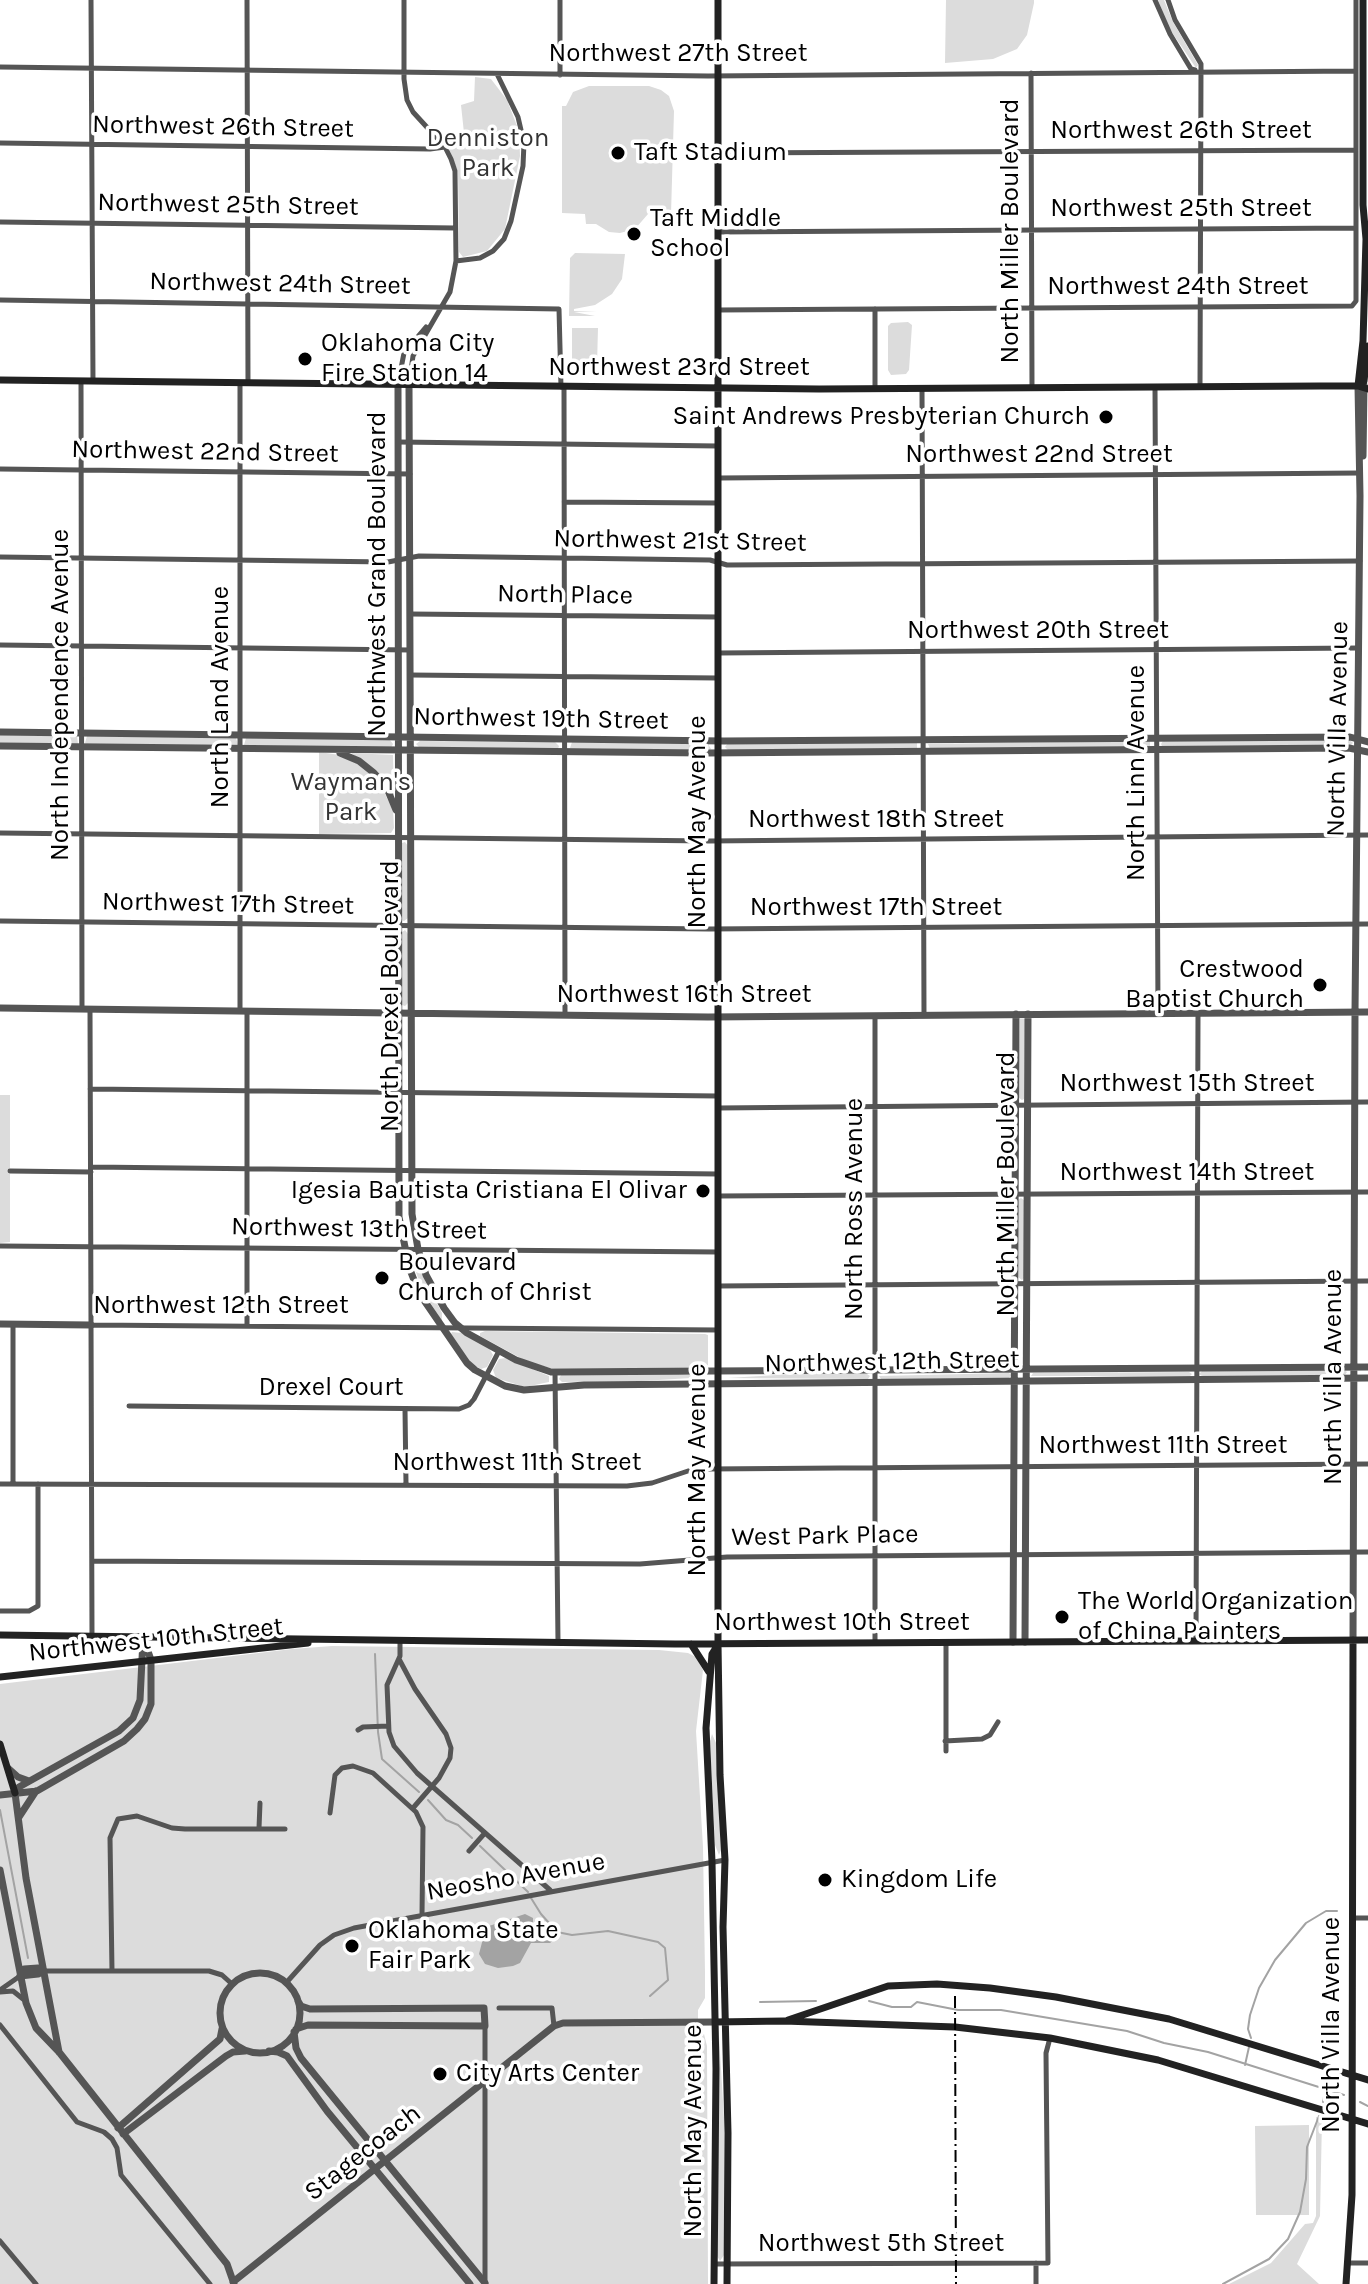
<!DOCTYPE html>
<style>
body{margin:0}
canvas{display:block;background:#fff}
</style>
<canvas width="1368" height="2284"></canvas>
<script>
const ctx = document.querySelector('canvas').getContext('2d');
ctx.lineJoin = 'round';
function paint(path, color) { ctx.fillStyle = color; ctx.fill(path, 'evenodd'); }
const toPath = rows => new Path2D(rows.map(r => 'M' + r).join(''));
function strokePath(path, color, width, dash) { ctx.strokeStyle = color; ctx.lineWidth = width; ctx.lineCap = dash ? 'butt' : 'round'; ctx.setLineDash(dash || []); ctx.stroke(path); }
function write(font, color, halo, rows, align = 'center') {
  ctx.font = font + ' Karla,sans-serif'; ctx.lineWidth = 7; ctx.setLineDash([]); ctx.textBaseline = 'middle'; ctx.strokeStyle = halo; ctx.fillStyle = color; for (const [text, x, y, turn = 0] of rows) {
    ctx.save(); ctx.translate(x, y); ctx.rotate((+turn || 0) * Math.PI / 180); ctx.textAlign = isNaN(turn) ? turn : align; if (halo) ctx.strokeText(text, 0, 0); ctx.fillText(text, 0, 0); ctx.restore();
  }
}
paint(toPath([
 [946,0,1034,0,1034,3,1027,35,1017,49,993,59,945,63],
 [1158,0,1164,0,1173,22,1198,65,1196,68,1169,28],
 [475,77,491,79,507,100,519,131,520,156,505,229,487,251,463,257,459,252,458,172,448,146,464,133,461,105,474,101],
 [589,86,649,86,661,90,669,96,674,111,671,214,648,214,635,229,620,233,609,232,596,224,586,224,585,214,562,213,562,106,566,106,573,92],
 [575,253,625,254,622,279,612,294,595,305,574,309,574,311,597,311,574,312,595,316,569,316,570,258],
 [891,323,908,322,912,325,909,370,906,374,891,375,888,370,888,326],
 [572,328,598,328,597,365,572,365],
 [0,735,77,736,78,744,0,744],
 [87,736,236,738,238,745,235,747,87,745,85,743],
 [246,738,390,740,393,744,391,748,244,745],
 [1349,739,1353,743,1351,745,1162,746,1161,744,1163,741],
 [420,741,555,742,559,746,558,749,420,748,416,744],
 [1150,741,1150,747,930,749,928,744],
 [572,742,708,744,711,749,708,751,570,748],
 [917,742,917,749,728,750,725,747,728,743],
 [319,752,340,755,362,766,379,782,393,810,394,828,391,833,319,834],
 [351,753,393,755,394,796,376,771],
 [405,842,408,846,408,918,404,921,401,920,402,843],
 [405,930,408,934,408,1003,405,1006,402,1005,401,933],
 [1020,1019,1025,1019,1024,1099,1022,1100,1018,1097],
 [0,1095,10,1095,10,1242,0,1243],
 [1021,1198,1025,1201,1024,1278,1022,1280,1018,1277,1018,1200],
 [410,1254,416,1257,427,1285,442,1313,442,1321,422,1290],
 [485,1331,705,1334,708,1335,708,1365,702,1368,550,1368,526,1361,480,1336,480,1333],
 [452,1332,462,1333,489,1348,493,1355,487,1367,481,1369,472,1364,451,1334],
 [506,1358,549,1376,549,1382,525,1387,496,1378,493,1370,499,1359],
 [1344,1370,1347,1372,1345,1375,1202,1376,1199,1374,1202,1371],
 [1189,1372,1192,1374,1190,1376,1031,1376,1033,1373],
 [1009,1373,1011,1375,1009,1378,881,1379,879,1376],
 [678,1374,708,1377,641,1381,562,1382,559,1379,561,1375],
 [793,1374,867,1374,870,1376,868,1379,728,1378],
 [332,1646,659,1650,688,1653,696,1657,703,1670,696,1731,703,1847,705,1973,705,1998,698,2010,698,2031,704,2034,707,2046,708,2284,0,2284,0,1684,292,1649],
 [712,1734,716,1743,721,1850,719,1855,715,1845,710,1741],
 [719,2036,724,2118,724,2255,720,2261,717,2256],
 [1316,2117,1322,2119,1320,2216,1297,2264,1319,2284,1229,2284,1271,2263,1305,2224,1313,2223,1316,2216],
 [1309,2125,1309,2215,1256,2215,1255,2126]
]), '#dcdcdc');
paint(toPath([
 [525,1914,533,1918,533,1930,545,1923,551,1927,556,1938,550,1943,531,1943,520,1963,513,1966,498,1968,485,1964,479,1954,486,1927]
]), '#a3a3a3');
strokePath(toPath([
 [375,1654,378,1732,382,1759,419,1792],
 [428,1800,446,1820,458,1825,472,1838],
 [0,1810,28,1958],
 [480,1846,528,1892],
 [531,1898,541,1914,557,1932,572,1935,608,1931,658,1942,665,1948,668,1980,650,1996],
 [869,2001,892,2007,911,2007,917,2002,958,2010,1001,2010,1127,2031,1164,2043,1208,2052,1344,2095],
 [760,2002,816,2001],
 [1251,2038,1248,2029,1250,2015,1259,1988,1275,1960,1306,1923,1326,1911,1337,1911],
 [1245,2065,1249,2047],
 [1323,2102,1325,2091],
 [1360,2102,1368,2106],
 [1223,2284,1269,2259,1288,2239,1300,2212,1306,2179,1307,2147,1319,2116]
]), '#a3a3a3', 2);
strokePath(toPath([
 [91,0,93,381],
 [247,0,248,382],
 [404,0,404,79,407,100,413,112,445,147,451,159,455,171,456,261,450,292,413,356,409,385],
 [560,0,560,75],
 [1155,0,1170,34,1191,69,1195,70],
 [1168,0,1175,20,1201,64,1200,387],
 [0,67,708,76,1356,71],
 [1031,73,1032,388],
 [0,143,430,149,445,147],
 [718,153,1356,150],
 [0,222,455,228],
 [718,232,1356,228],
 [456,261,480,258,493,251,504,239,511,221,523,166,524,143,518,117,497,74],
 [0,300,559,309,561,387],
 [875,309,875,389],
 [718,310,1352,306,1356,301,1356,0],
 [81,381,82,1009],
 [240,383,240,1010],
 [398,384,404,353,426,327],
 [564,387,565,1014],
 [1155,387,1158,1013],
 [922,389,924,1015],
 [398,442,718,446],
 [0,469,410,474],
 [719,478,1360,473],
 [564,502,718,503],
 [0,557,388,562,419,556,564,558,710,560,727,565,1360,561],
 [410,614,718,617],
 [0,645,410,650],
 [718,653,1359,648],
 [410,675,718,678],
 [0,833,709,841,1368,835],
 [0,921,709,929,1368,924],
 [90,1009,92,1636],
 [247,1011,247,1326],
 [875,1016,875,1643],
 [90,1089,718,1096],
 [718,1108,1368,1102],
 [91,1167,718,1174],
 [10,1171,91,1172],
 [718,1196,1368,1192],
 [0,1246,718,1252],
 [718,1286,1368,1281],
 [13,1325,13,1484],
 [91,1325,718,1330],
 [555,1372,558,1642],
 [129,1406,459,1409,469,1405,474,1399,499,1351],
 [405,1409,406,1484],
 [0,1484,627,1486,652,1483,688,1471,708,1469,1368,1464],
 [92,1561,640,1564,727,1557,1368,1552],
 [0,1611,29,1611,38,1606,38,1484],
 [400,1641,400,1656,387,1685,389,1732,394,1746,417,1773,550,1890],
 [1196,1641,1198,1014],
 [399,1659,415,1689,446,1734,451,1748,450,1758,439,1778,413,1808],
 [358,1730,363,1727,388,1726],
 [945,1741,982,1739,990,1735,998,1722],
 [946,1751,946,1643],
 [330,1813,335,1775,342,1768,353,1766,373,1773,416,1812,423,1827,422,1915],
 [259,1828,260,1803],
 [469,1851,484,1834],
 [1353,1918,1368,1918],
 [44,1971,209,1971,222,1975,232,1984],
 [112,1971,110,1838,118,1819,137,1816,172,1828,185,1829,285,1829],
 [286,1983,320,1945,334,1935,354,1928,725,1860],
 [0,1990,20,1976],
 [0,1992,13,1991,23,1999],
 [499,2008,552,2008,554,2026],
 [0,2025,77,2122,104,2132,112,2139,117,2148,121,2175,210,2284],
 [485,2026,485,2283],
 [0,2241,36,2284],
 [1348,2263,1368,2263],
 [714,2264,1048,2263,1046,2053,1050,2038],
 [1036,2284,1036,2263]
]), '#555', 5);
strokePath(toPath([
 [398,385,399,1217,409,1267,419,1293,467,1363,475,1370,505,1386,524,1390,584,1385,1368,1378],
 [409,385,412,1214,418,1249,426,1275,444,1308,455,1323,467,1333,516,1360,551,1372,1368,1367],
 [1363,456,1364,385],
 [0,732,724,741,1350,737,1368,742],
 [0,746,706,753,1349,748,1368,752],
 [340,753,359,761,374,773,386,786,396,810],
 [0,1008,708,1017,1368,1012],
 [0,1324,91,1325],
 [1353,1640,1355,1012,1360,496,1358,386],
 [1013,1642,1016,1014],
 [1025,1642,1028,1014],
 [9,1769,18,1777,29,1781],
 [15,1793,26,1878,59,2052],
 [15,1793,19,1787,119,1731,133,1718,140,1700,143,1639],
 [0,1795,37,1791,124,1741,137,1729,145,1719,151,1704,151,1660,143,1637],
 [19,1817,36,1791],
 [0,1870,26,2003,36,2028,59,2052,215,2249,227,2264,234,2284],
 '220 2013a40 40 0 1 1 80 0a40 40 0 1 1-80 0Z',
 [20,1976,24,1969,38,1968,44,1971],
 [20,1976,38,1974,44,1971],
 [296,2029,308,2025,485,2026,484,2008,310,2009,301,2006,298,2001],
 [294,2032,296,2048,301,2058,485,2283],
 [269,2051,278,2052,287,2056,327,2111,470,2284],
 [118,2128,220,2039,222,2029],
 [123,2134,226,2056,233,2052,245,2051],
 [233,2282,554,2026,563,2023,715,2022]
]), '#555', 7);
strokePath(toPath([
 [718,0,718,1644,720,1775,725,1860,723,1927,728,2133,727,2284],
 [0,380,819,389,1320,386,1358,386,1368,389],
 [1364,381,1368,346],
 [1358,386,1363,341,1366,239,1363,205,1363,0],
 [0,1635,675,1644,1368,1640],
 [691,1644,709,1672],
 [0,1677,308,1643],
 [0,1744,15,1793],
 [788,2020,888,1986,937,1984,990,1988,1056,1997,1169,2019,1368,2080],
 [715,2022,784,2021,955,2027,1050,2038,1158,2060,1368,2124],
 [714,2284,716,2069,712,1862,706,1728,712,1654,717,1646],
 [1346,2284,1352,2195,1353,1640]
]), '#222', 7);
strokePath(toPath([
 [955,1996,956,2284]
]), '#000', 2, [12, 4, 2, 4]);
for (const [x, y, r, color] of [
 [618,153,8,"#000"],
 [634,234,8,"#000"],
 [305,359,8,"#000"],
 [1106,417,8,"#000"],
 [1320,985,8,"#000"],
 [703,1191,8,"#000"],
 [382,1278,8,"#000"],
 [1062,1617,8,"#000"],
 [825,1880,8,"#000"],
 [352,1946,8,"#000"],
 [440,2074,8,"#000"]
]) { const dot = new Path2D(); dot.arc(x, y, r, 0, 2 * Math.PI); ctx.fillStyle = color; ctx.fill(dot); strokePath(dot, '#fff', 3); }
write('26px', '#000', '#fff', [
 ["Northwest 27th Street",678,54],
 ["Northwest 26th Street",223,127,1],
 ["Northwest 26th Street",1181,131],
 ["Northwest 25th Street",228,205,1],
 ["Northwest 25th Street",1181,209],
 ["North Miller Boulevard",1011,231,-90],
 ["Northwest 24th Street",280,284,1],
 ["Northwest 24th Street",1178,287],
 ["Northwest 23rd Street",679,368],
 ["Northwest 22nd Street",205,452,1],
 ["Northwest 22nd Street",1039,455],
 ["Northwest 21st Street",680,541,1],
 ["Northwest Grand Boulevard",378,574,-90],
 ["North Place",565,595,1],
 ["Northwest 20th Street",1038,631],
 ["North Independence Avenue",61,695,-90],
 ["North Land Avenue",221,697,-90],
 ["Northwest 19th Street",541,719,1],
 ["North Villa Avenue",1338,729,-89],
 ["North Linn Avenue",1137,773,-90],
 ["Northwest 18th Street",876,820],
 ["North May Avenue",698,822,-90],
 ["Northwest 17th Street",228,904,1],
 ["Northwest 17th Street",876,908],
 ["Northwest 16th Street",684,995],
 ["North Drexel Boulevard",391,996,-90],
 ["Northwest 15th Street",1187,1084],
 ["Northwest 14th Street",1187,1173],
 ["North Miller Boulevard",1007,1184,-90],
 ["North Ross Avenue",855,1209,-90],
 ["Northwest 13th Street",359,1229,1],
 ["Northwest 12th Street",221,1306],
 ["Northwest 12th Street",892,1362,-1],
 ["North Villa Avenue",1334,1377,-90],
 ["Drexel Court",331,1388],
 ["Northwest 11th Street",1163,1446],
 ["Northwest 11th Street",517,1463],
 ["North May Avenue",698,1470,-90],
 ["West Park Place",825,1536,-1],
 ["Northwest 10th Street",842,1623],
 ["Northwest 10th Street",156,1640,-6],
 ["Neosho Avenue",516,1877,-10],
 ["North Villa Avenue",1332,2025,-90],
 ["North May Avenue",694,2131,-90],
 ["Stagecoach",363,2153,-38],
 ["Northwest 5th Street",881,2244]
]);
write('26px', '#333', '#fff', [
 ["Denniston",488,139],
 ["Park",488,169],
 ["Wayman's",351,783],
 ["Park",351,813]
]);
write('26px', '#000', '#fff', [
 ["Taft Stadium",634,153],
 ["Taft Middle",650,219],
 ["School",650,249],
 ["Oklahoma City",321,344],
 ["Fire Station 14",321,374],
 ["Saint Andrews Presbyterian Church",1090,417,"right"],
 ["Crestwood",1304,970,"right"],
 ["Baptist Church",1304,1000,"right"],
 ["Igesia Bautista Cristiana El Olivar",687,1191,"right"],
 ["Boulevard",398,1263],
 ["Church of Christ",398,1293],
 ["The World Organization",1078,1602],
 ["of China Painters",1078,1632],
 ["Kingdom Life",841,1880],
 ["Oklahoma State",368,1931],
 ["Fair Park",368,1961],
 ["City Arts Center",456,2074]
], 'left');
</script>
